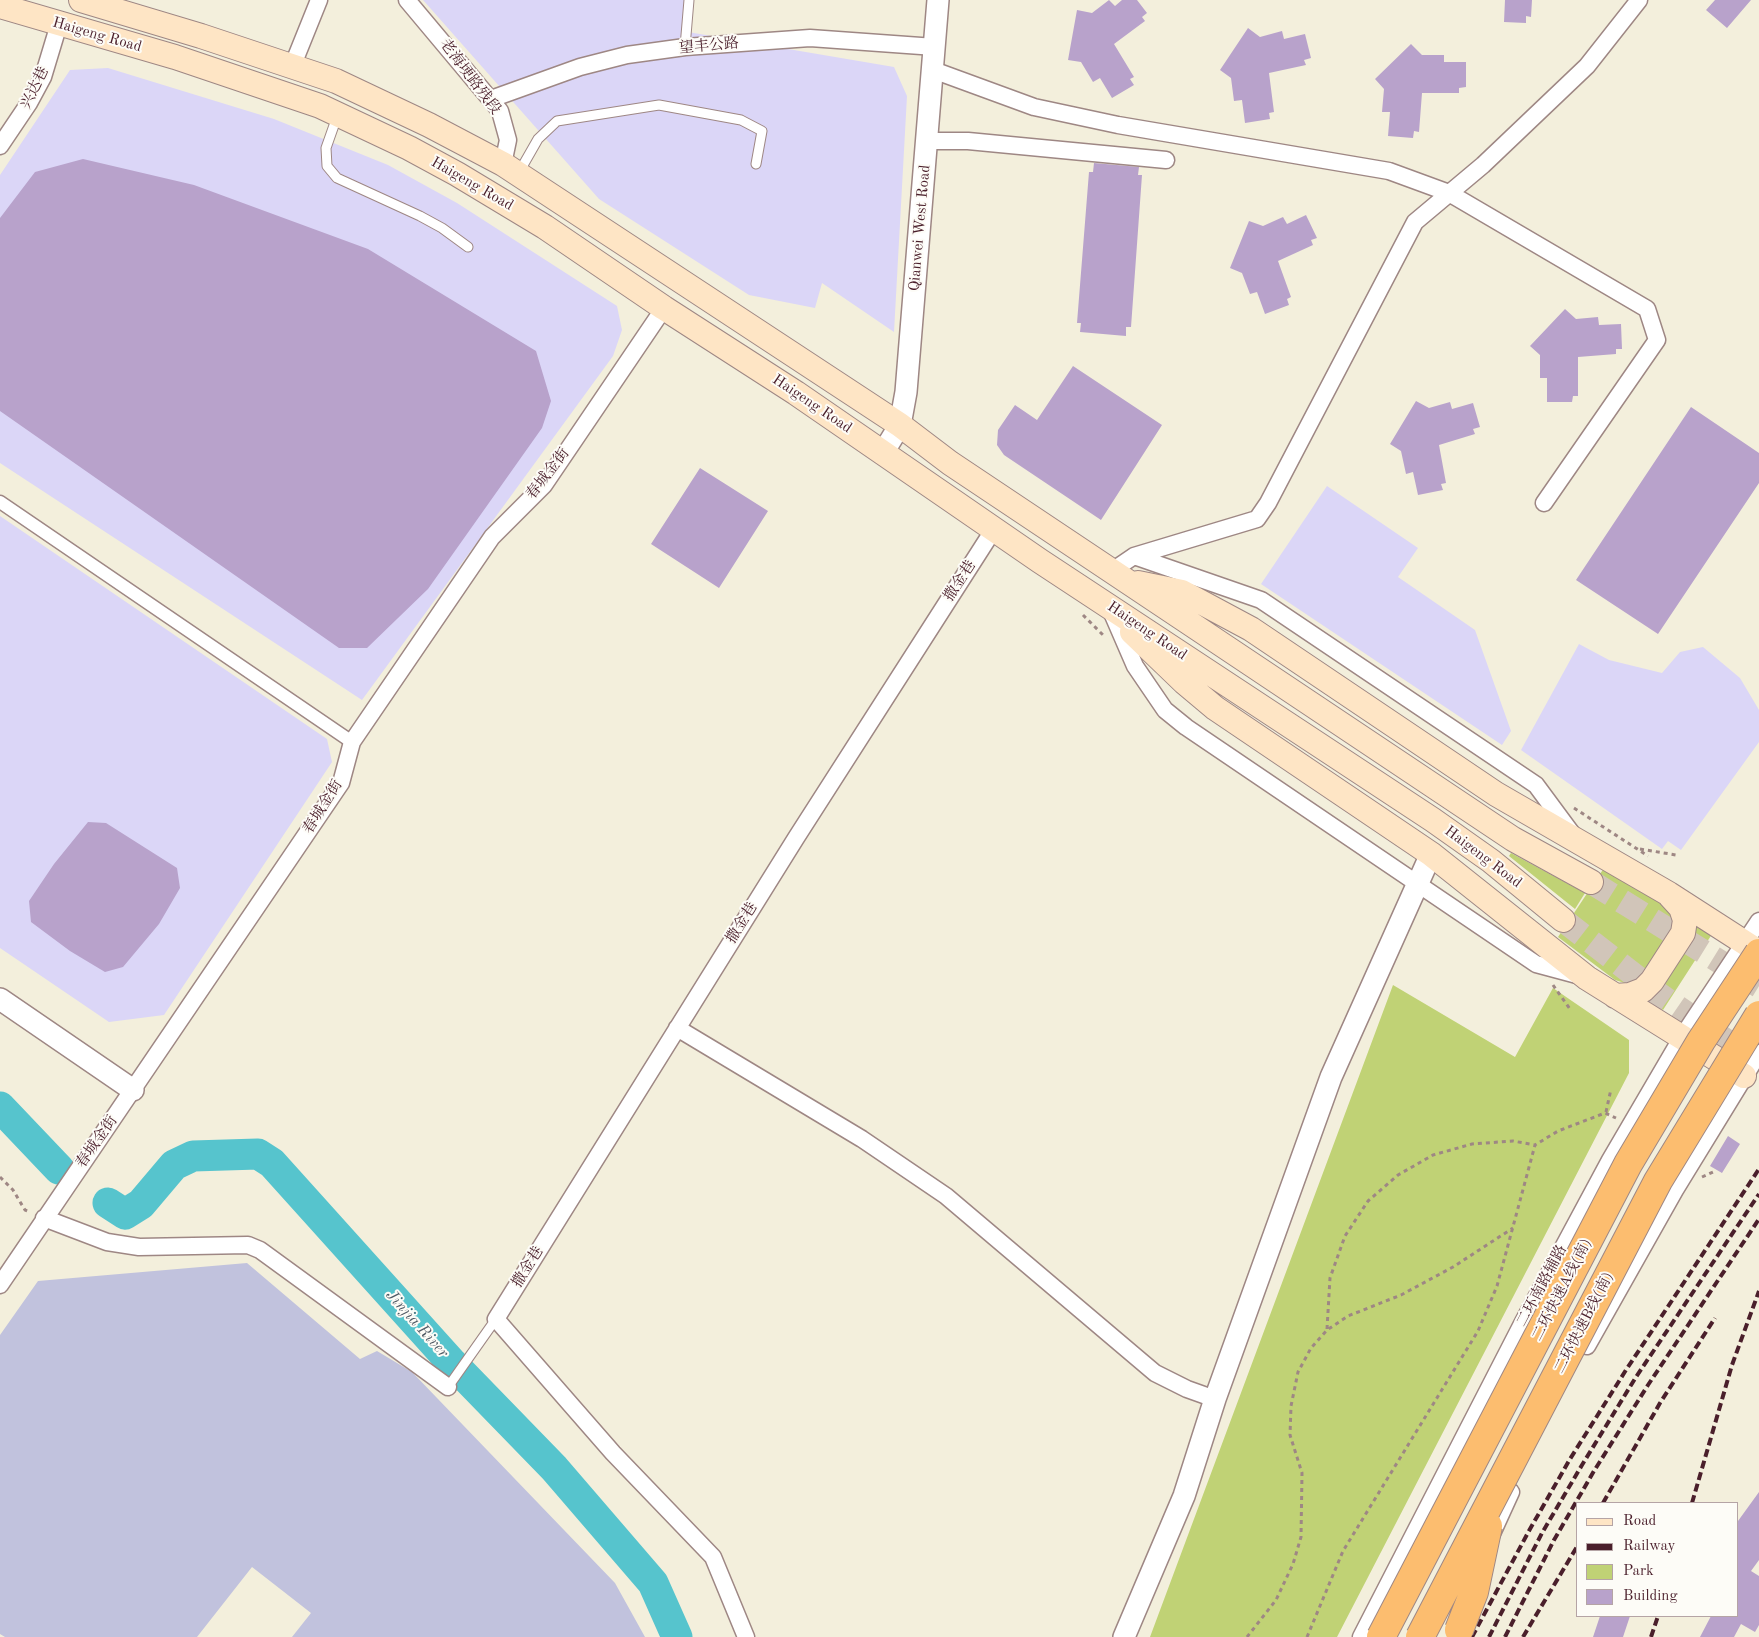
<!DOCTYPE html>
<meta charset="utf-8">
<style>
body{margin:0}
#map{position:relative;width:1759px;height:1637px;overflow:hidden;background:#f3efdc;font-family:"Old Standard TT",serif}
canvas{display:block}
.legend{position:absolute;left:1576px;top:1502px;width:162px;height:115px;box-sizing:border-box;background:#fdfcf7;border:1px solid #b5a4a5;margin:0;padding:6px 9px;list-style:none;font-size:15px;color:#4a1f2b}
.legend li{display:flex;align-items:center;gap:10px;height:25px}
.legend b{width:25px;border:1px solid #b5a4a5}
</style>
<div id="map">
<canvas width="1759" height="1637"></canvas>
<ul class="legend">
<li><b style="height:6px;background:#fee5c5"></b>Road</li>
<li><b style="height:6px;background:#4a1f2b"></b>Railway</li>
<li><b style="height:14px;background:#c0d275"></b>Park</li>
<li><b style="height:14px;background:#b8a2cb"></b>Building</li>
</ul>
</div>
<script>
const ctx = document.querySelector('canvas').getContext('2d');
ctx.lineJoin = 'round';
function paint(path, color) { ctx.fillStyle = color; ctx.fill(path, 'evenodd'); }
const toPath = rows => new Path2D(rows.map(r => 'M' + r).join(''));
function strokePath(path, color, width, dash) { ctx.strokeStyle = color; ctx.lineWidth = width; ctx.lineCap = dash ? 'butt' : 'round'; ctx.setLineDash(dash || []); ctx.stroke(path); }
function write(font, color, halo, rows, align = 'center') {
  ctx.font = font + ' "Old Standard TT","Noto Serif SC",serif'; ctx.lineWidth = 4; ctx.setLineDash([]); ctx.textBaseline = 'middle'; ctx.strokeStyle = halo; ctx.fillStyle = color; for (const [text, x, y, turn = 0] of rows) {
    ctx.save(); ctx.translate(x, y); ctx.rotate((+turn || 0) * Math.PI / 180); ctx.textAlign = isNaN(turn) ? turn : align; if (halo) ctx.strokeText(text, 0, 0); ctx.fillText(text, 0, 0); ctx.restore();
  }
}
paint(toPath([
 [423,0,691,0,688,32,894,67,907,96,894,332,822,283,815,308,749,295,599,199],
 [108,68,274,119,388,165,457,203,617,306,622,330,613,356,362,700,0,463,0,175,70,70],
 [1327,486,1418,548,1398,577,1475,630,1511,731,1502,745,1261,584],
 [0,516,327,739,332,762,164,1015,109,1022,0,948],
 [1579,644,1609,660,1662,673,1680,652,1703,647,1740,678,1759,710,1759,742,1681,850,1668,841,1662,849,1521,750]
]), '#dbd6f7');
paint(toPath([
 [247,1263,360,1359,377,1351,412,1372,615,1583,645,1637,292,1637,311,1613,252,1567,197,1637,5,1637,0,1634,0,1335,38,1281]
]), '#c1c2dd');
paint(toPath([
 [1511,853,1585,893,1575,909,1509,856],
 [1606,865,1672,907,1678,919,1642,981,1628,984,1615,980,1558,937],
 [1692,922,1714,931,1663,1010,1644,997],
 [1393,985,1515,1057,1553,988,1629,1040,1629,1073,1337,1637,1150,1637]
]), '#c0d275');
strokePath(toPath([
 [0,1107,59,1169],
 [108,1203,125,1214,141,1204,174,1165,193,1156,258,1154,272,1163,452,1363,554,1468,653,1583,677,1637]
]), '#56c4cd', 31);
paint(toPath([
 [1109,0,1115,6,1122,0,1137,0,1147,13,1142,17,1145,21,1114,44,1134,77,1130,79,1134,85,1112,98,1100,78,1093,82,1081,62,1068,60,1077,10,1092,13],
 [1505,0,1532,0,1531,17,1526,16,1526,23,1504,22],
 [1715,0,1751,0,1727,28,1706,10],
 [1248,28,1260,37,1282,31,1284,39,1305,34,1311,58,1304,60,1306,65,1269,73,1274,112,1269,113,1270,119,1245,123,1242,100,1234,101,1231,78,1220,70],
 [1411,44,1422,55,1444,55,1444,62,1466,62,1466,87,1459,88,1459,93,1422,93,1419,132,1414,131,1413,138,1388,136,1390,112,1382,112,1384,89,1375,79],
 [83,159,194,185,368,249,536,351,551,401,542,428,428,589,367,648,339,648,0,411,0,218,35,172],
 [1094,163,1139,167,1138,175,1142,175,1131,327,1126,327,1126,336,1080,332,1081,323,1077,323,1089,172,1093,172],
 [1306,215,1317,238,1311,240,1313,245,1278,261,1291,297,1287,299,1289,305,1265,314,1257,292,1250,294,1242,273,1230,268,1249,221,1263,226,1283,217,1287,224],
 [1565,309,1576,319,1598,317,1599,325,1621,324,1622,349,1616,349,1616,354,1578,357,1578,396,1573,396,1572,402,1547,402,1547,378,1540,378,1540,355,1530,346],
 [1073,366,1162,425,1101,520,1004,455,997,445,998,430,1015,405,1037,420],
 [1416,401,1429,408,1450,402,1452,409,1473,403,1480,427,1473,429,1475,434,1439,445,1446,483,1441,484,1443,490,1418,495,1413,472,1406,474,1401,451,1390,444],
 [1691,407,1759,453,1759,483,1658,634,1576,580],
 [700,468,768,511,719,588,651,544],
 [88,822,106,823,177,868,180,888,159,924,123,967,105,972,70,951,31,922,29,901,54,864],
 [1728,1136,1740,1144,1722,1173,1710,1166],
 [1759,1492,1759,1560,1751,1571,1759,1576,1759,1625,1755,1632,1741,1624,1734,1637,1700,1637,1711,1616,1738,1616,1738,1521],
 [1600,1616,1630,1616,1623,1637,1593,1637]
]), '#b8a2cb');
strokePath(toPath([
 [1591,882,1759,986],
 [1563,920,1660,995,1753,1059]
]), '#d1c5b9', 24, [24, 12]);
const service = toPath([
 [685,47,689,0],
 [338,114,326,148,327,166,337,178,420,216,442,228,468,247],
 [518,174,538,139,557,121,659,105,741,120,762,131,756,164],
 [448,1387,496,1319]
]);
const pedestrian = toPath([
 [0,502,352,742]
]);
const minor = toPath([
 [407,0,500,111,508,140,503,164],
 [292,67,319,0],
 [933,70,1034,107,1118,125,1389,171,1449,193,1647,309,1657,340,1544,503],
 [491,99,580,67,627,55,685,47,810,38,935,47],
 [927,141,968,141,1166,160],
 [0,146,29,103,43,77,59,24],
 [1134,556,1261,600,1536,785,1573,835],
 [1112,571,1134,556,1257,519,1268,503,1415,222,1483,165,1587,66,1639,0],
 [1109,606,1135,666,1165,710,1186,727,1536,964,1577,975],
 [677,1028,862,1139,946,1196,1155,1373,1187,1389,1215,1399],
 [44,1218,107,1242,139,1247,248,1245,260,1250,448,1387],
 [0,1285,341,783,352,742,492,537,544,485,664,308],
 [1587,1346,1675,1190,1759,1053],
 [1490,1538,1511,1492],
 [746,1637,713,1557,613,1453,496,1319,796,838,994,529],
 [1361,1637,1523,1322,1610,1160,1682,1037,1759,921]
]);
const tertiary = toPath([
 [884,451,900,425,906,392,938,0],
 [0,999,133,1090],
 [1124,1637,1184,1496,1215,1399,1331,1077,1431,854]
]);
const secondary = toPath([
 [81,0,201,36,336,81,429,125,503,164,900,425,950,463,1513,839,1591,882],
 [0,6,175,57,320,106,409,148,457,174,545,227,664,308,796,393,1040,561,1433,820,1491,861,1563,920],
 [1138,583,1182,592,1251,629,1496,794,1669,894,1759,952],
 [1132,632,1184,682,1215,708,1431,854,1587,978,1744,1076],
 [1615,996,1630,995,1643,990,1652,981,1683,933,1685,920,1681,908,1670,896]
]);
strokePath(service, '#9e8784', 11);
strokePath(pedestrian, '#9e8784', 15);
strokePath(minor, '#9e8784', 19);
strokePath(tertiary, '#9e8784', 24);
strokePath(secondary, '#9e8784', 26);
strokePath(toPath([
 [1083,615,1103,635],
 [1574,808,1648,856],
 [1640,849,1676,855],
 [1553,985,1570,1009],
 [1606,1112,1611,1089],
 [0,1177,13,1190,25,1210,30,1212],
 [1702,1177,1713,1172],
 [1327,1329,1330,1278,1345,1236,1368,1201,1398,1175,1433,1155,1472,1144,1513,1141,1535,1145],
 [1247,1637,1276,1600,1293,1564,1301,1537,1302,1473,1290,1435,1291,1406,1298,1372,1311,1348,1327,1330,1348,1316,1401,1295,1453,1267,1513,1228],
 [1307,1637,1343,1551,1478,1331,1497,1286,1535,1145,1558,1131,1605,1113,1616,1118]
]), '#9e8784', 3, [4, 4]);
strokePath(service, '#fff', 9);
strokePath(pedestrian, '#fff', 12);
strokePath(minor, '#fff', 16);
strokePath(tertiary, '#fff', 21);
strokePath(secondary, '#fee5c5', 24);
strokePath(toPath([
 [1603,1503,1660,1403,1715,1318],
 [1692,1503,1732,1365,1759,1291],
 [1472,1637,1530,1529,1570,1459,1626,1370,1759,1169],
 [1489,1637,1542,1533,1582,1465,1636,1377,1759,1194],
 [1505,1637,1554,1540,1594,1471,1648,1385,1759,1219],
 [1523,1637,1578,1545],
 [1651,1637,1658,1616]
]), '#4a1f2b', 4, [8, 4]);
const trunkBridge = toPath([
 [1459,1630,1474,1592,1488,1526],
 [1381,1637,1628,1164,1701,1041,1759,953],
 [1420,1637,1658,1181,1759,1015]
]);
strokePath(trunkBridge, '#9e8784', 30, []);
strokePath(trunkBridge, '#fcbd6f', 28);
write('15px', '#4a1f2b', '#fdfcf7', [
 ["Haigeng Road",97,35,16],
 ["望丰公路",709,46,-5],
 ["老海埂路残段",470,77,53],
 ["兴达巷",35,88,-64],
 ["Haigeng Road",472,184,30],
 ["Qianwei West Road",920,228,-85],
 ["Haigeng Road",812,404,34],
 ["春城金街",548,474,-52],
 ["撒金巷",960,581,-57],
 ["Haigeng Road",1147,631,34],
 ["春城金街",323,807,-58],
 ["Haigeng Road",1483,857,37],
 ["撒金巷",742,923,-58],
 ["春城金街",97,1142,-55],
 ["撒金巷",528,1267,-58],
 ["二环南路辅路",1542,1286,-62],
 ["二环快速A线(南)",1562,1290,-63],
 ["二环快速B线(南)",1584,1323,-63]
]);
write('italic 16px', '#4e5964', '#fdfcf7', [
 ["Jinjia River",417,1324,48]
]);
</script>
